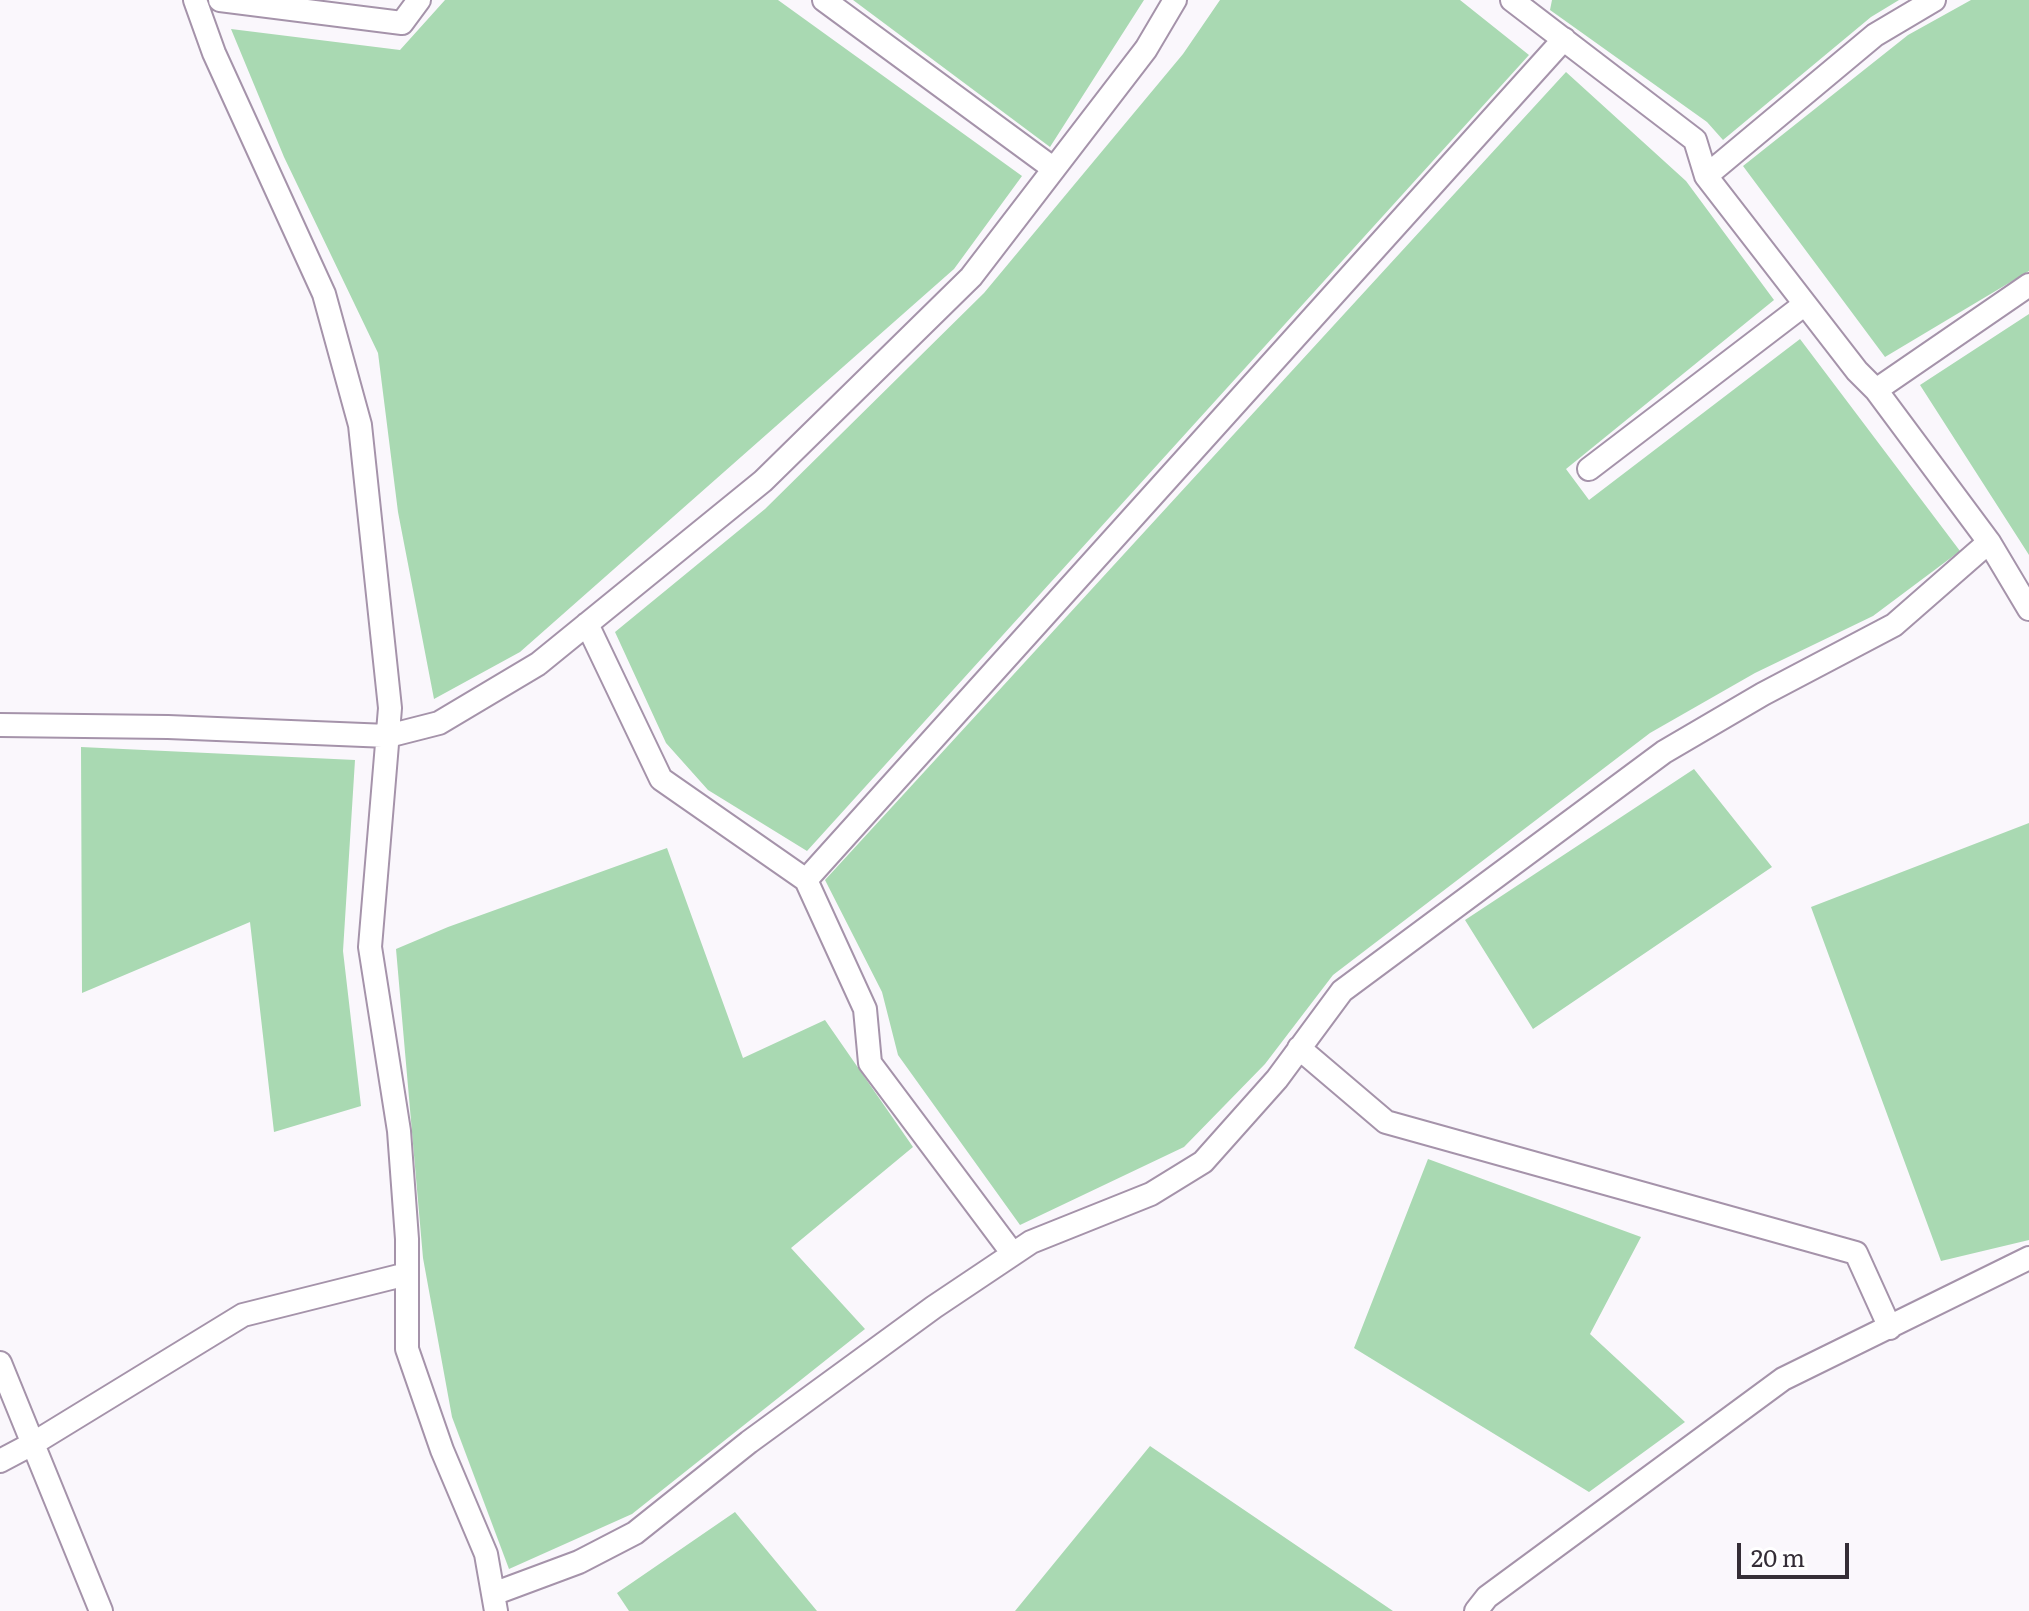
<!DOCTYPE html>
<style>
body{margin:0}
#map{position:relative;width:2029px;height:1611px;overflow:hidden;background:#faf7fc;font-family:Literata,serif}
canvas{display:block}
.scale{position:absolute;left:1737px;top:1543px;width:112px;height:36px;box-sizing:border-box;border:4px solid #342d36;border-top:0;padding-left:10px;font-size:24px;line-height:28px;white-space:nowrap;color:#342d36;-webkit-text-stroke:6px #fff;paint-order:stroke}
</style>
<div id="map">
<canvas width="2029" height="1611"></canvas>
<div class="scale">20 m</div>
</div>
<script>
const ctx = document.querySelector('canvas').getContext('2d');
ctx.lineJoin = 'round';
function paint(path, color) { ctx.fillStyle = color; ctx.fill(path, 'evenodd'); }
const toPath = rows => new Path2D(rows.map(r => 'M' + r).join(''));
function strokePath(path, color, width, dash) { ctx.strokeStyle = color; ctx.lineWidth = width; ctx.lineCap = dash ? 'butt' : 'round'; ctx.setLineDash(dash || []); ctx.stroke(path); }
paint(toPath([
 [445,0,778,0,1022,176,954,269,520,652,434,699,398,512,378,353,284,157,231,29,400,50],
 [853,0,1144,0,1050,147],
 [1220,0,1460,0,1529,55,807,851,708,790,666,743,615,632,765,509,984,293,1183,54],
 [1552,0,1899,0,1871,17,1723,140,1707,122,1550,10],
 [1971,0,2029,0,2029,271,1885,357,1743,166,1908,35],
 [1566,72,1686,181,1774,300,1566,469,1589,500,1800,339,1960,551,1873,616,1755,673,1650,733,1333,975,1265,1064,1184,1147,1020,1225,898,1055,882,992,825,880],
 [2029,314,2029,555,1920,385],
 [81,747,355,760,343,951,361,1106,274,1132,250,922,82,993],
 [1694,769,1772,867,1533,1029,1465,920],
 [2029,823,2029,1240,1941,1261,1811,907],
 [667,848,743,1058,825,1020,913,1147,791,1248,865,1329,632,1514,509,1569,452,1417,423,1258,396,949,448,927],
 [1428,1159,1641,1237,1590,1334,1685,1422,1589,1492,1354,1348],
 [1150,1446,1393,1611,1015,1611],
 [735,1512,817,1611,629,1611,617,1593]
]), '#a9d9b2');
const lane = toPath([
 [195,0,214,53,324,294,360,425,390,708,370,947,399,1131,407,1239,407,1349,442,1450,486,1554,496,1611],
 [220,0,402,23,419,0],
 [824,0,1054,169],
 [1706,176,1875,35,1934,0],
 [1876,390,2029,285],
 [1589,469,1805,304],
 [1989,542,2029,609],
 [587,624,661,779,806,880],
 [0,725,168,727,388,736,439,723,538,664,763,481,971,277,1146,49,1175,0],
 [1299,1048,1386,1122,1856,1253,1890,1328],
 [1013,1254,870,1063,865,1009,806,880,1564,39],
 [0,1363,101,1611],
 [0,1461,34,1443,243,1315,407,1274],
 [493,1594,579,1562,635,1533,749,1442,934,1307,1031,1242,1151,1194,1203,1162,1277,1079,1342,991,1664,752,1763,694,1894,625,1989,542,1876,390,1857,371,1706,176,1695,140,1512,0],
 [1476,1611,1487,1597,1783,1379,2029,1258]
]);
strokePath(lane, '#a593aa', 26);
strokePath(lane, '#fff', 22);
</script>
